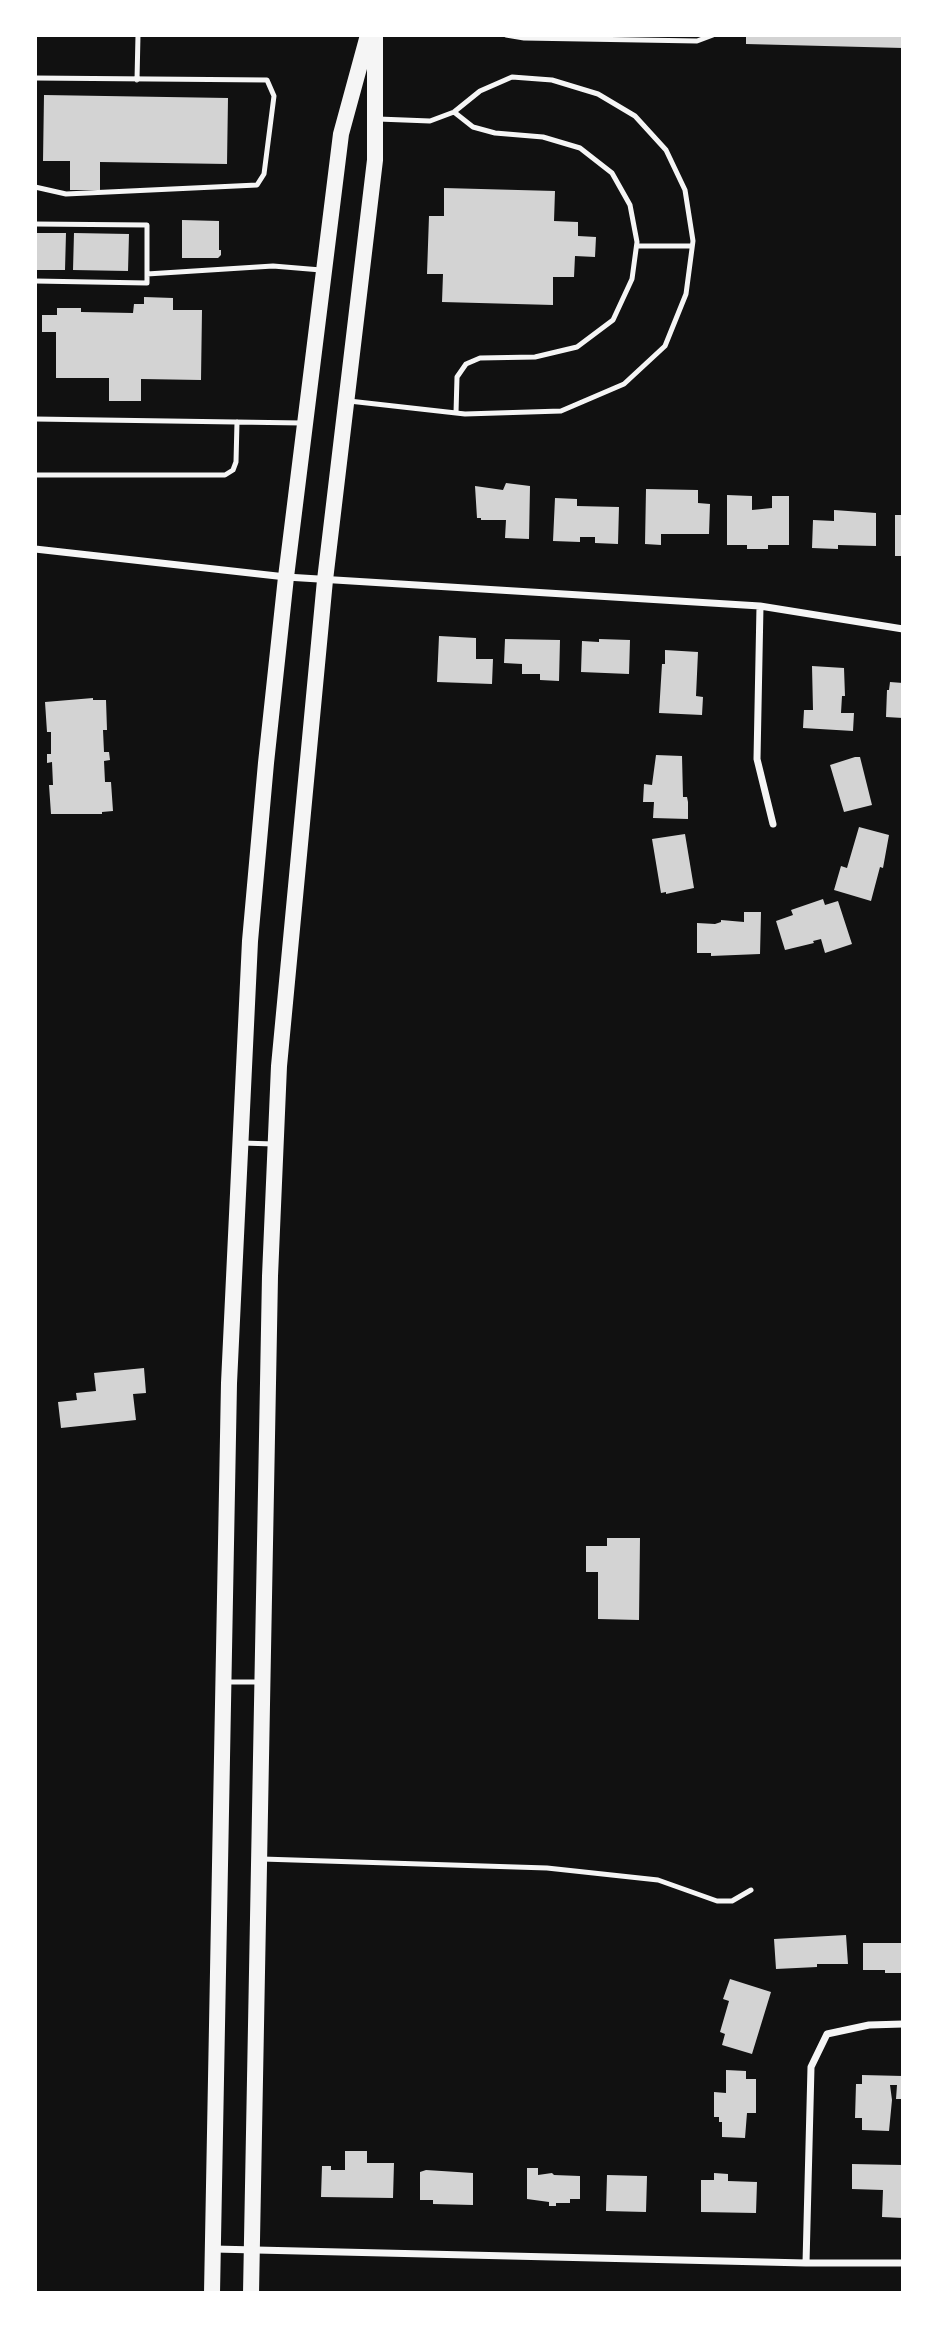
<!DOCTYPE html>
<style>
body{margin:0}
#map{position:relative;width:938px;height:2328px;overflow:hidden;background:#111;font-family:Helvetica,sans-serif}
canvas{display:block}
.frame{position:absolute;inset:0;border:37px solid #fff;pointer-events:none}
</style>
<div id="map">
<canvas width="938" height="2328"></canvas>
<div class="frame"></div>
</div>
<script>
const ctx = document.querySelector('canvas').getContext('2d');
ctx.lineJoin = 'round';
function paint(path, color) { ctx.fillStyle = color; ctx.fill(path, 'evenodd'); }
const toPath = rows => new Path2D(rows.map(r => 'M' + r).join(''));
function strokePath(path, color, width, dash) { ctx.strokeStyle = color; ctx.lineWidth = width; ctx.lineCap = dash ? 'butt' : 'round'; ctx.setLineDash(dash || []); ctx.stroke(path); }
paint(toPath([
 [746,35,903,35,903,48,746,44],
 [44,95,228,98,227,164,100,162,100,190,70,190,70,161,43,161],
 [444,188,555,191,554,221,578,222,578,236,596,237,595,257,575,256,574,277,553,277,553,305,442,302,443,274,427,274,429,216,444,216],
 [182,220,219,221,219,250,221,250,221,255,218,258,182,258],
 [35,233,66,233,65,270,35,270],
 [74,233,129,234,128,271,73,270],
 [144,297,173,298,173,310,202,310,201,380,141,379,141,401,109,401,109,378,56,378,56,332,42,332,42,315,57,315,57,308,81,308,81,312,133,313,134,304,144,304],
 [506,483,530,486,529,539,505,538,506,520,481,520,481,518,477,518,475,486,503,490],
 [646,489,698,490,698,503,710,504,709,534,661,534,661,545,645,544],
 [727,495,752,496,752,510,772,508,772,496,789,496,789,545,768,545,768,549,747,549,747,545,727,545],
 [555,498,577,499,577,506,619,507,618,544,595,543,595,537,580,537,580,542,553,541],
 [834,510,876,513,876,546,838,545,838,549,812,548,813,520,834,521],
 [895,515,903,515,903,556,895,556],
 [439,636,476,638,476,659,493,659,492,684,437,682],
 [505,639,560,640,559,681,540,680,540,674,522,674,522,664,504,663],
 [599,639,630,640,629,674,581,672,582,641,599,642],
 [665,650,698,652,696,696,703,697,702,715,659,713,662,664,665,664],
 [812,666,844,668,845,696,842,696,841,713,854,713,853,731,803,728,804,710,813,710],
 [890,682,903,683,903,718,886,717,887,690,889,690],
 [93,698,93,700,106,700,107,730,103,730,104,752,109,752,110,760,104,761,105,782,111,782,113,811,102,812,102,814,51,814,49,785,53,785,52,762,47,763,47,754,51,754,51,732,47,732,45,702],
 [656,755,682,756,683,797,687,797,688,802,688,819,653,818,654,802,643,802,644,784,652,785],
 [855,757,860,757,872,805,844,812,830,765],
 [859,827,889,835,883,868,880,867,871,901,834,890,841,866,847,868],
 [685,834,694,888,666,894,666,892,661,893,652,839],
 [823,899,825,905,838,901,852,944,825,953,821,939,813,941,814,943,785,950,776,921,793,915,791,910],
 [744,912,761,912,760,954,711,956,711,953,697,953,697,923,715,924,721,922,721,920,744,922],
 [144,1368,146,1393,133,1394,136,1420,61,1428,58,1402,77,1400,76,1393,96,1391,94,1373],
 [607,1538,640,1538,639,1620,598,1619,598,1572,586,1572,586,1546,607,1546],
 [846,1935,848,1964,817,1964,817,1967,776,1969,774,1939],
 [863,1943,903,1943,903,1973,885,1973,885,1970,863,1970],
 [730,1979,771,1992,752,2054,722,2045,725,2034,720,2032,729,2001,723,1999],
 [726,2070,746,2071,746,2079,756,2079,756,2113,747,2113,745,2138,722,2137,722,2122,719,2122,719,2117,714,2117,714,2092,726,2093],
 [862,2075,903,2076,903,2099,896,2099,897,2085,890,2085,892,2100,889,2131,862,2130,862,2118,855,2118,856,2084,862,2084],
 [345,2151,367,2151,367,2163,394,2163,393,2198,321,2197,322,2166,331,2166,331,2170,345,2170],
 [852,2164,903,2165,903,2218,882,2217,883,2190,852,2189],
 [527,2168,538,2168,538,2175,552,2173,554,2175,580,2176,580,2199,570,2199,570,2203,556,2203,556,2206,549,2206,549,2202,527,2199],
 [426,2170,473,2173,473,2205,433,2204,433,2200,420,2200,420,2172],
 [714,2173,728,2174,728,2181,757,2182,756,2213,701,2212,701,2180,714,2180],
 [607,2175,647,2176,646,2212,606,2211]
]), '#d3d3d3');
strokePath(toPath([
 [506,35,524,38,697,41,713,35],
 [35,78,267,80,274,96,264,174,257,185,66,194,35,187],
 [137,80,138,35],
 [454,112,473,127,495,133,543,137,580,148,612,173,630,205,637,242,632,279,613,320,577,347,535,357,480,358,466,364,457,377,456,413],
 [35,224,147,225,147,283,35,281],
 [637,246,692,246],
 [147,274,273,266,321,270],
 [349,401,465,414,561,411,624,384,665,346,686,294,693,241,685,190,666,150,635,116,598,94,552,80,512,77,480,91,454,112,430,121,378,119],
 [35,419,302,423],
 [35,475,225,475,233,470,236,462,237,422],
 [242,1143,274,1144],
 [227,1682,259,1682],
 [262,1859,547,1868,658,1880,717,1901,732,1901,751,1890]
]), '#f5f5f5', 5);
strokePath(toPath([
 [35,549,286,577,760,606,903,629],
 [760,606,757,759,773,824],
 [214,2249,806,2263,903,2263],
 [806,2263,811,2067,827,2034,869,2025,903,2024]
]), '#f5f5f5', 7);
strokePath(toPath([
 [212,2293,229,1383,250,941,266,763,286,577,341,134,368,35],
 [251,2293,270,1276,279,1066,325,580,375,160,375,35]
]), '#f5f5f5', 16);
</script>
